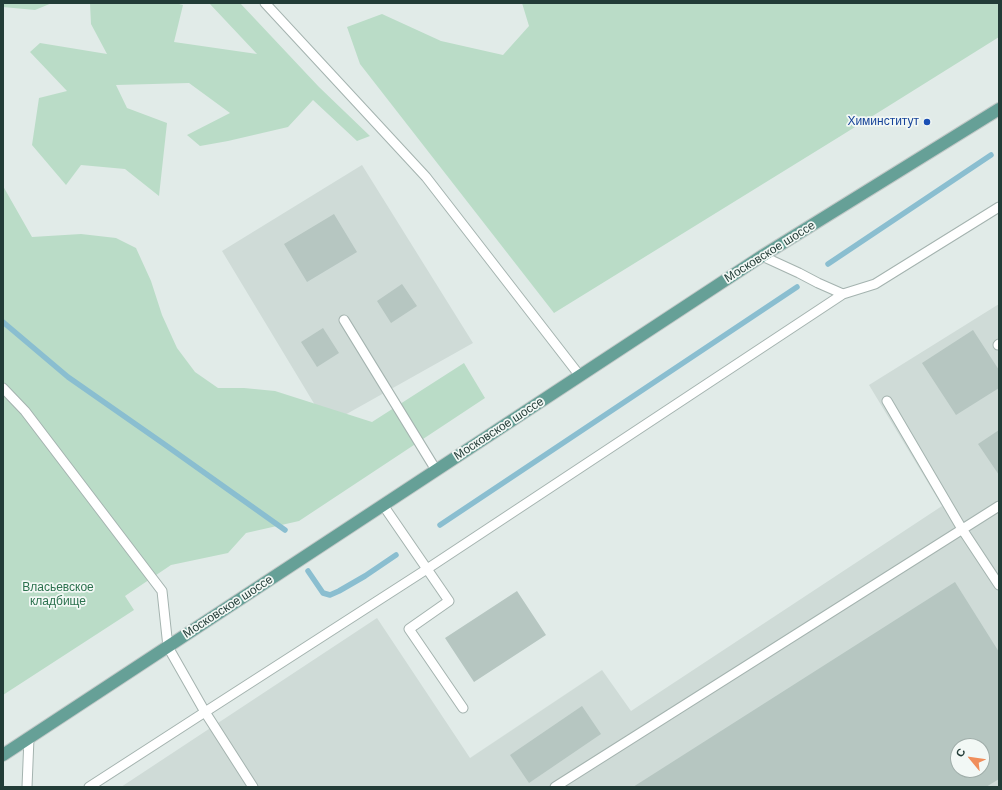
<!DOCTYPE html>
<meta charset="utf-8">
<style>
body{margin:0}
#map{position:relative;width:1002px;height:790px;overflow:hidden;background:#e1ebe8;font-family:Arial,sans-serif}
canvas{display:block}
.frame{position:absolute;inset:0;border:4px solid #223c37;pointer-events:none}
.north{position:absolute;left:950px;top:738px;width:40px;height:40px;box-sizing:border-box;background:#f2f8f5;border:1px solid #9fada9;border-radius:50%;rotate:299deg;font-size:11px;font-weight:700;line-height:16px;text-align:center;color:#223c37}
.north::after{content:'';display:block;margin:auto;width:14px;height:18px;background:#f08e5b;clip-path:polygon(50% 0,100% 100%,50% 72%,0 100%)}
</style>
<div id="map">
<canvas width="1002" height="790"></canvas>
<div class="frame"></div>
<div class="north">С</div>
</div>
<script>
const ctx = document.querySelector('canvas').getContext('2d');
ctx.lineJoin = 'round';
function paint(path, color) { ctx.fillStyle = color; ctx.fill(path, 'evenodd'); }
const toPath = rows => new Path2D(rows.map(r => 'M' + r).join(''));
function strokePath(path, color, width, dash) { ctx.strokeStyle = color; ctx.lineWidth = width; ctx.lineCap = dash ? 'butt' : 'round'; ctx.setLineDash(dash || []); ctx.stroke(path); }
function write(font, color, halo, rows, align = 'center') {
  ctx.font = font + ' Arial,sans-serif'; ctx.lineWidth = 3.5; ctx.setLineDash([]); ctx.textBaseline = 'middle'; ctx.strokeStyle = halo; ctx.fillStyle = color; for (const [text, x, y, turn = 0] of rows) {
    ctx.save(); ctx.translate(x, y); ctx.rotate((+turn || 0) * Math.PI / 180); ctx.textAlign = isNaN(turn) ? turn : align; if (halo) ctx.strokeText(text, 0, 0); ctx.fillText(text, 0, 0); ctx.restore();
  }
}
paint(toPath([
 [362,165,473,343,327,425,222,251],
 [999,304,999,787,121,787,377,618,470,758,602,670,631,711,942,506,869,385],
 [958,746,982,746,982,770,958,770]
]), '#cfdbd7');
paint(toPath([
 [3,3,52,3,35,10,3,7],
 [90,3,175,3,183,5,174,42,257,54,209,3,240,3,319,87,370,136,357,141,313,100,288,127,228,141,200,146,187,135,230,113,189,83,116,85,127,108,167,123,159,196,125,169,81,165,66,185,32,145,39,98,67,91,30,52,40,43,107,54,91,24],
 [522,3,999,3,999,37,839,137,554,313,360,64,347,27,382,14,441,41,503,55,529,26],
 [3,186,32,237,81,234,116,238,136,248,151,281,162,315,177,348,195,372,218,388,244,388,275,391,372,422,464,363,485,398,299,521,246,533,228,553,171,565,125,596,134,610,3,695]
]), '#badcc7');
strokePath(toPath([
 [828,264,991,155],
 [3,322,68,377,164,444,285,530],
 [440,525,797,287],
 [308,571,323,593,330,595,339,591,365,576,396,555]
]), '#8abed0', 5.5);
paint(toPath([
 [334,214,357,252,307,282,284,244],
 [402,284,417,306,391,323,377,301],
 [323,328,339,353,317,367,301,342],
 [973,330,999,370,999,388,956,415,922,363],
 [999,430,999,475,978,444],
 [955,582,999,652,999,779,986,787,633,787],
 [958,746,982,746,982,770,958,770],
 [517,591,546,635,474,682,445,638],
 [582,706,601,734,529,783,510,755]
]), '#b6c6c1');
const lane = toPath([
 [265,3,426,177,580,376],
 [762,256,799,273,818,283,843,294,875,284,999,207],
 [344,320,436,470],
 [998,345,999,344],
 [3,388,25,411,162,591,168,647,205,712,253,787],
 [887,401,962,529,999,585],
 [383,505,449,601,409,629,463,708],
 [27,787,29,738],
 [89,787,205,712,427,569,843,294],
 [555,787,999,506]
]);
const primary = toPath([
 [3,755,762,256,999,109]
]);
strokePath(lane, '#a4b3af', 11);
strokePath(primary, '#c1c8c7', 14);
strokePath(lane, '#fff', 9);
strokePath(primary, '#66a097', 12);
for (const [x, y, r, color] of [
 [927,122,4,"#1a4fb4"]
]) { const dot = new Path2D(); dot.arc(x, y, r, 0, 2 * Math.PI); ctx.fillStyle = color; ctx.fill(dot); strokePath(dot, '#f2f8f5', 1.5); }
write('12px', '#164399', '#f2f8f5', [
 ["Химинститут",919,122]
], 'right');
write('12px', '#223c37', '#f2f8f5', [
 ["Московское шоссе",770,252,-32],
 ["Московское шоссе",499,429,-33],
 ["Московское шоссе",228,607,-33]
]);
write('12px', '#2c724e', '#f2f8f5', [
 ["Власьевское",58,588],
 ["кладбище",58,602]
]);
</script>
